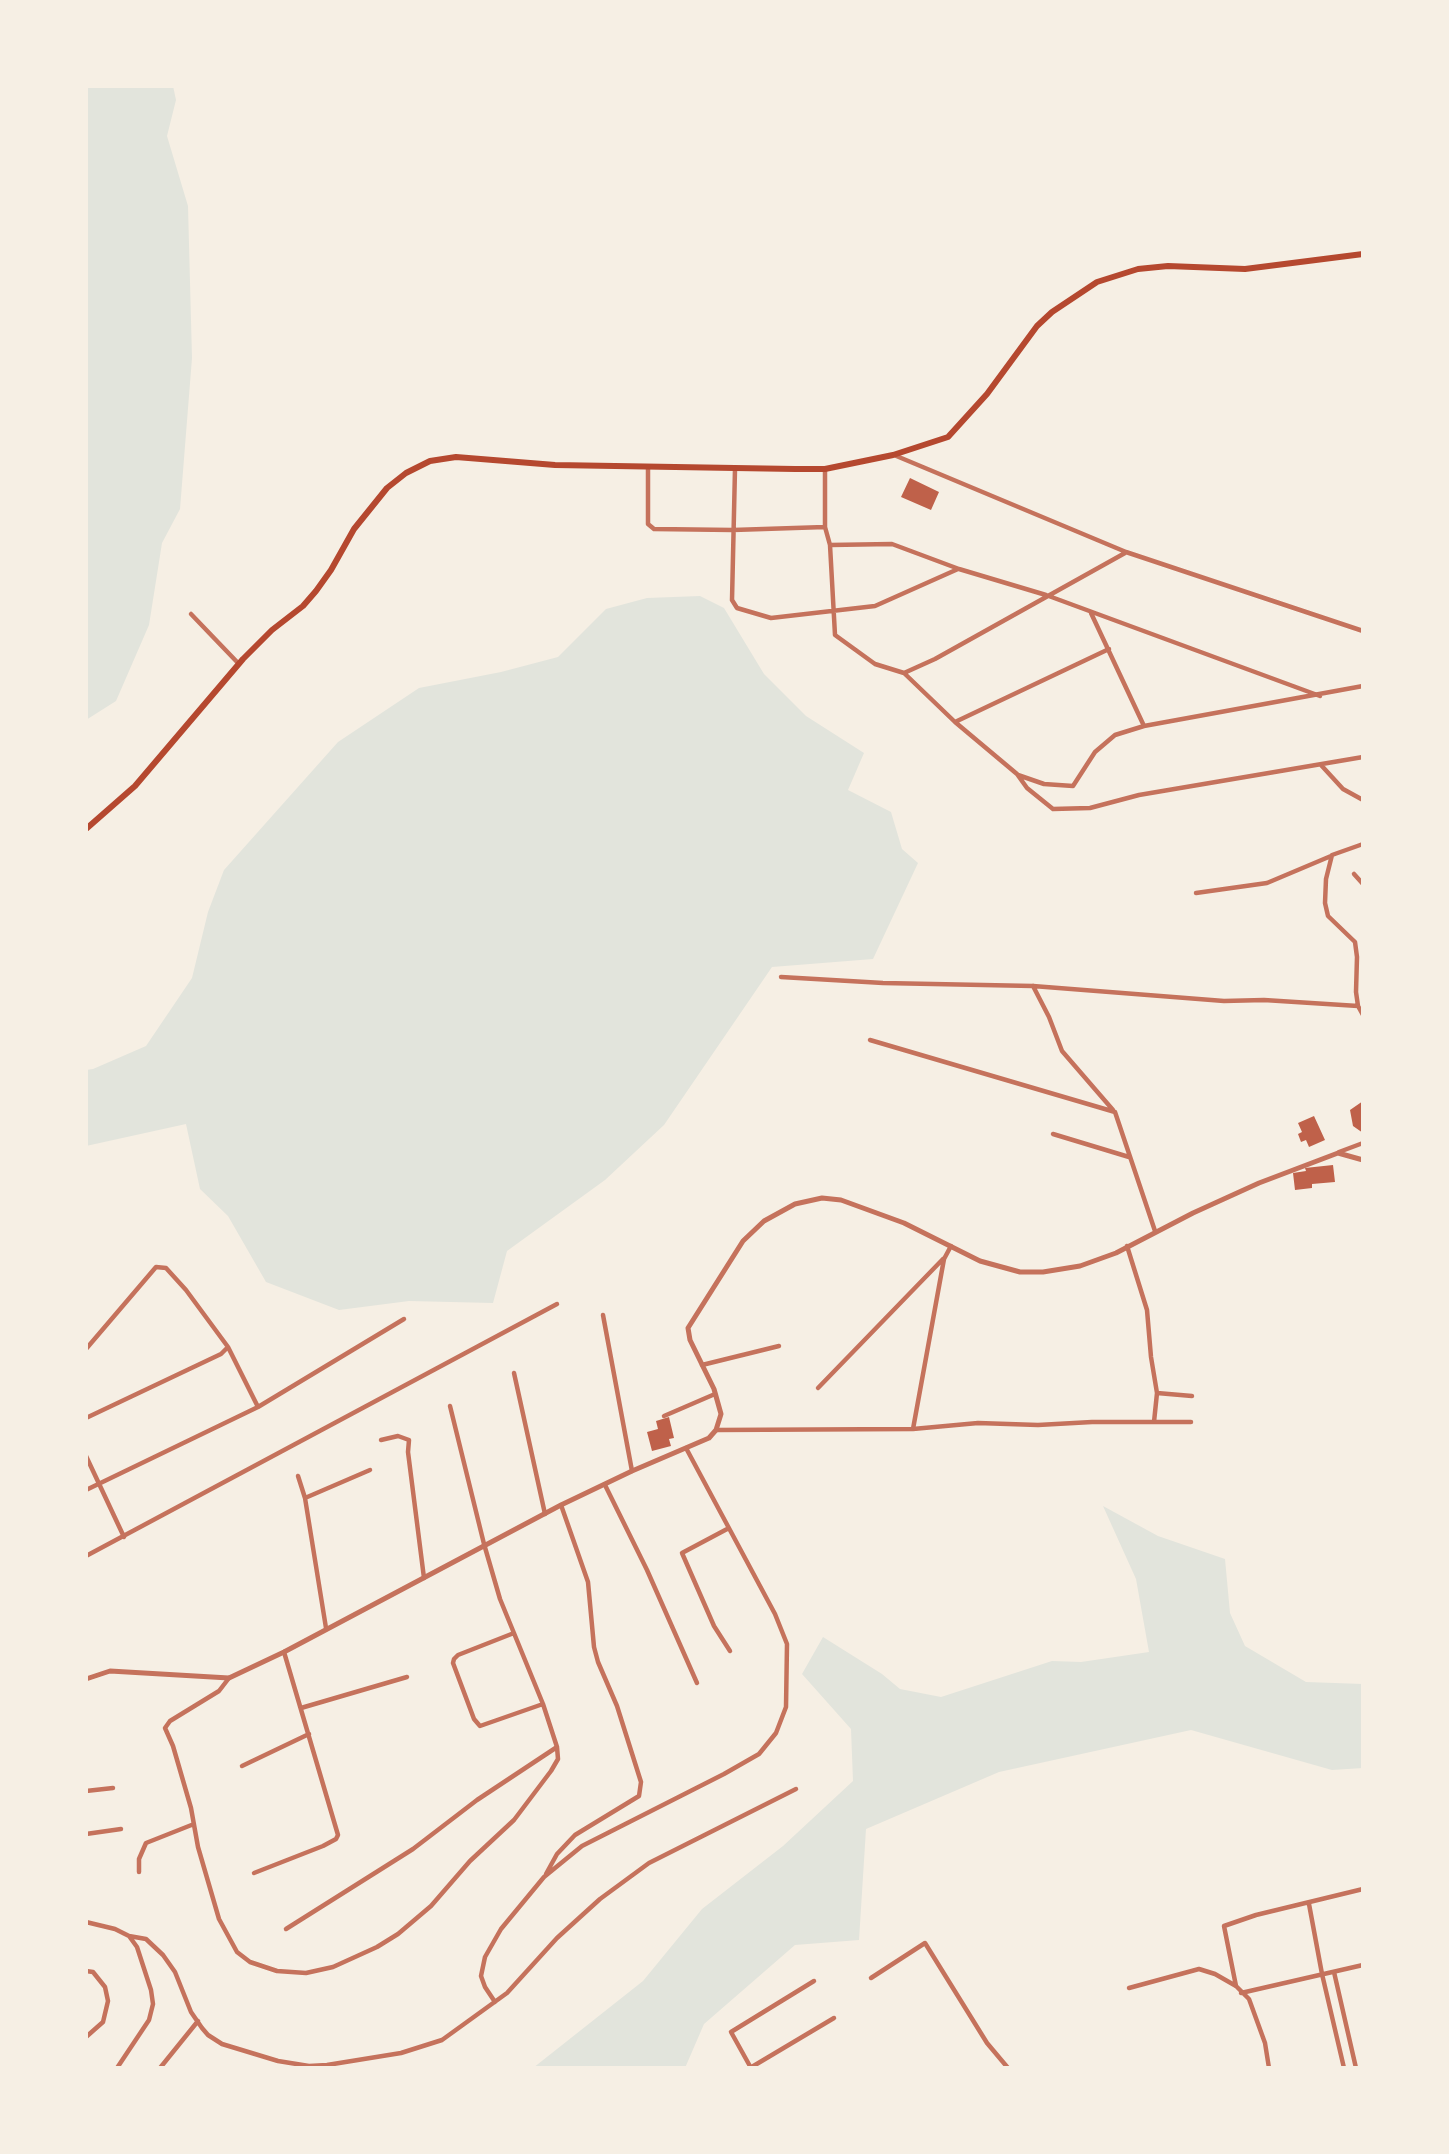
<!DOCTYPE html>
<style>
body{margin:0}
#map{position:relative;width:1449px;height:2154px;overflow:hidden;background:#f6efe4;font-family:"Noto Serif",serif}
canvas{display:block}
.frame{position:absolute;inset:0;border:88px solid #f6efe4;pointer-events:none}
</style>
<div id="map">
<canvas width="1449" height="2154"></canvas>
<div class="frame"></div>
</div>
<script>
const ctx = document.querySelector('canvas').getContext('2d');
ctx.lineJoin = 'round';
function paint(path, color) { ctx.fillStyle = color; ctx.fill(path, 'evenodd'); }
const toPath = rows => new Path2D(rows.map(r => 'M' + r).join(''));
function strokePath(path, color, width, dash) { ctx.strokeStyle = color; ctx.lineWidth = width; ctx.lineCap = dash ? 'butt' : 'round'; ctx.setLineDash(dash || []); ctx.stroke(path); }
paint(toPath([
 [86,86,173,86,176,100,167,136,188,206,192,358,180,509,162,543,149,625,116,701,86,720],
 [700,596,724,608,764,674,806,716,864,753,848,790,891,812,902,849,918,863,873,959,772,967,664,1125,605,1180,507,1251,493,1303,409,1301,339,1310,266,1282,228,1216,200,1189,186,1124,86,1146,86,1070,93,1069,146,1046,192,978,208,912,224,870,338,742,419,688,501,672,558,657,606,609,647,598],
 [1103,1506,1158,1536,1225,1559,1230,1613,1245,1646,1306,1682,1363,1684,1363,1768,1332,1770,1191,1730,999,1772,866,1829,859,1940,795,1945,704,2024,685,2068,533,2068,643,1981,702,1909,783,1846,853,1781,851,1729,802,1674,823,1637,882,1674,900,1689,941,1697,1052,1661,1081,1662,1149,1652,1136,1579]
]), '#e2e4dc');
paint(toPath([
 [910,478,939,492,931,510,901,497],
 [1363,1101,1363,1133,1353,1126,1350,1110],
 [1314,1116,1325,1140,1309,1147,1306,1140,1301,1142,1298,1134,1302,1132,1298,1123],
 [1333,1165,1335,1182,1312,1184,1312,1188,1295,1190,1293,1173,1306,1171,1305,1168],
 [669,1417,674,1438,669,1439,671,1446,652,1451,647,1432,658,1429,656,1421]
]), '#bf614a');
strokePath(toPath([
 [894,455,1126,552,1363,631],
 [648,468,648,524,654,529,733,530,825,527],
 [735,469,732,600,737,608,771,618,875,606,958,569],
 [825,469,825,527,830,545,835,635,875,664,904,673],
 [830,545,892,544,959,569,1046,595,1320,696],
 [1091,613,1144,726],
 [191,614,238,663],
 [1109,649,955,722,904,673,935,659,1125,553],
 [955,722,1017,774,1027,788,1053,809,1090,808,1139,795,1363,757],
 [1321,765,1343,789,1363,800],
 [1018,775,1044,784,1073,786,1095,752,1115,735,1144,726,1363,686],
 [1363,844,1332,855,1326,879,1325,903,1328,916,1355,942,1357,957,1356,992,1358,1006,1363,1015],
 [1354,874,1363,884],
 [1196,893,1267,883,1331,856],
 [781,977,883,983,1033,986,1224,1001,1264,1000,1358,1006],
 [1033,986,1049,1017,1062,1051,1113,1110],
 [870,1040,1115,1112,1155,1231],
 [1053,1134,1129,1157],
 [1339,1152,1363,1143],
 [1127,1246,1147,1310,1151,1357,1157,1393,1154,1422,1191,1422],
 [603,1315,632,1471],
 [228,1347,258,1407],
 [86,1349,156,1267,166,1268,186,1290,228,1347,221,1354,86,1418],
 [702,1365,779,1346],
 [514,1373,545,1514],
 [818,1388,943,1259],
 [1157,1393,1192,1396],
 [664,1416,715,1394],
 [913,1429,944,1259,951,1246],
 [716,1430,913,1429,978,1423,1038,1425,1092,1422,1154,1422],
 [381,1440,398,1436,409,1440,408,1452,424,1578],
 [86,1456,124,1537],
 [298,1476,305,1498,326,1628],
 [605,1485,647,1570,697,1683],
 [86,1490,258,1407,404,1319],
 [305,1498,370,1470],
 [729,1528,682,1553,714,1626,730,1651],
 [86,1556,557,1304],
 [514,1633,458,1655,454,1659,453,1663,474,1719,480,1726,543,1704],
 [229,1678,219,1691,170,1721,165,1728,173,1746,191,1808,198,1847,219,1919,237,1952,250,1962,277,1971,306,1973,333,1967,377,1947,398,1934,431,1906,470,1861,514,1820,551,1771,558,1759,557,1747,543,1704,500,1599,484,1544,450,1406],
 [301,1708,407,1677],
 [242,1766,309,1734],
 [86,1791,113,1788],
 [86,1834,121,1829],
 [139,1872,139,1859,146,1843,194,1824],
 [254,1873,323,1846,336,1839,338,1835,284,1652],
 [546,1874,557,1854,575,1835,639,1796,641,1782,617,1706,598,1662,594,1647,588,1582,561,1505],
 [1309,1904,1322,1974,1344,2068],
 [86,1922,115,1929,129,1936,137,1947,151,1990,153,2004,149,2020,117,2068],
 [286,1929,413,1849,477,1800,557,1747],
 [129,1936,146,1939,163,1955,175,1972,191,2012,202,2028,208,2035,222,2044,278,2061,309,2066,327,2065,401,2053,442,2040,507,1993,557,1938,600,1899,649,1863,796,1789],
 [86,1971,93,1972,105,1987,108,2001,103,2022,86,2037],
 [1334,1972,1356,2068],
 [871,1978,925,1943,987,2043,1008,2068],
 [1236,1986,1224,1926,1256,1915,1363,1889],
 [1129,1988,1199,1969,1215,1974,1236,1986,1249,1999,1265,2043,1269,2068],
 [1241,1993,1363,1965],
 [495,2002,485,1987,481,1976,485,1957,501,1929,544,1877,582,1846,724,1774,759,1754,776,1733,786,1707,787,1644,775,1614,686,1448],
 [160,2068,198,2021],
 [750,2068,834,2018],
 [751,2068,731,2032,814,1981]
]), '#c5725c', 4.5);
strokePath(toPath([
 [86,1679,110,1671,229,1678,284,1652,561,1505,632,1471,709,1438,716,1430,721,1414,714,1389,690,1340,688,1328,743,1241,764,1221,795,1204,822,1198,841,1200,904,1223,980,1261,1020,1272,1043,1272,1080,1266,1116,1253,1193,1213,1259,1183,1338,1153,1363,1160]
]), '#c5725c', 5);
strokePath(toPath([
 [86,829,135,786,243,659,272,630,303,606,316,591,331,570,354,529,387,488,406,473,430,461,456,457,555,465,795,469,825,469,893,455,948,437,987,394,1037,326,1052,312,1097,282,1138,269,1168,266,1245,269,1363,254]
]), '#b5482f', 6);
</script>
